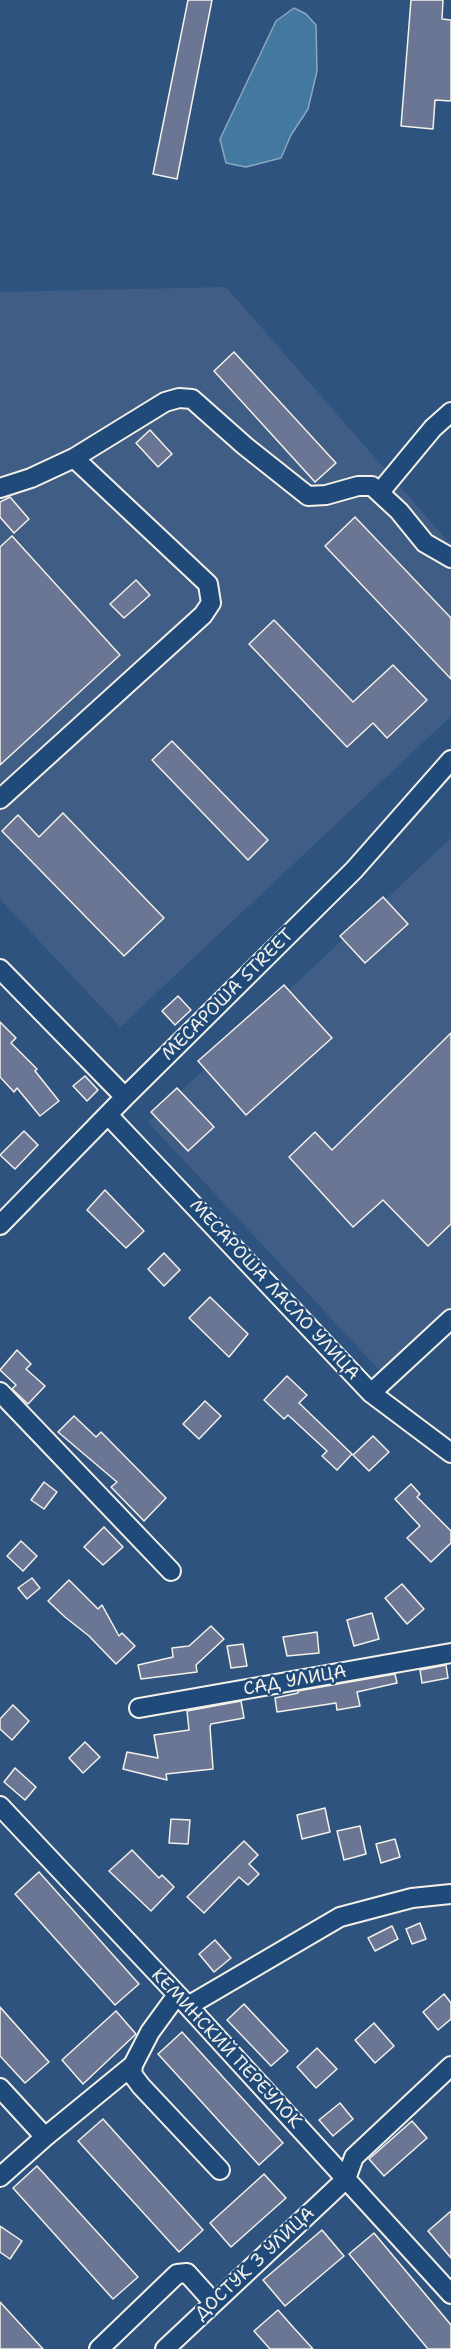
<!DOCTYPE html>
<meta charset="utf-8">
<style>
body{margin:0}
canvas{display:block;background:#2e537f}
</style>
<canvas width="451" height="2349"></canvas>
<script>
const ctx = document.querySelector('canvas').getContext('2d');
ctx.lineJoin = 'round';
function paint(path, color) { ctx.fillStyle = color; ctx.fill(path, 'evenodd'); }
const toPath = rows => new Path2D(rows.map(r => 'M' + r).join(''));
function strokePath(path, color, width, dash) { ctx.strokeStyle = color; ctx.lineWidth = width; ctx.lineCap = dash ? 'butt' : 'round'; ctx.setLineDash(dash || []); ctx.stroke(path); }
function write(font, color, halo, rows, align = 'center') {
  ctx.font = font + ' "Shantell Sans",sans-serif'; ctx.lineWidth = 5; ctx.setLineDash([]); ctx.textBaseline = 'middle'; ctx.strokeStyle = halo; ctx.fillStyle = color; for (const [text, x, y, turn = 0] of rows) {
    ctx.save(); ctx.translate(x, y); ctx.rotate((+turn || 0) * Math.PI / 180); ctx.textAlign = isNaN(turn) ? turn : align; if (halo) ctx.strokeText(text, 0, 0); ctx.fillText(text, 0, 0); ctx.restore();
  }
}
paint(toPath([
 [226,287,451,545,451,716,120,1027,0,899,0,292],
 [451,838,451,1309,382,1373,148,1122]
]), '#405d85');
const water = toPath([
 [294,8,306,14,316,25,317,71,308,109,291,135,281,158,246,167,226,163,220,139,276,21,294,8]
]);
paint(water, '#4378a0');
strokePath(water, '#8aa8bd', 1.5);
const building = toPath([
 [188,0,212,0,177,179,153,174,188,0],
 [411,0,443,0,442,19,451,20,451,101,435,100,433,129,401,126,411,0],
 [234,352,336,463,315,482,214,371,234,352],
 [150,430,172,454,158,467,136,443,150,430],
 [10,497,29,519,14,533,0,517,0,502,10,497],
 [355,517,451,618,451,679,325,546,355,517],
 [12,536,120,655,0,765,0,547,12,536],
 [136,580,150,595,124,618,110,604,136,580],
 [274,620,353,702,393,665,427,700,387,738,373,723,347,747,249,644,274,620],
 [172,741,268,840,248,860,152,760,172,741],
 [63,813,164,918,124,956,2,831,18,815,39,837,63,813],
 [383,897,408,924,365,963,340,936,383,897],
 [284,985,332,1038,246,1115,198,1061,284,985],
 [178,996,191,1010,175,1025,162,1011,178,996],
 [0,1022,16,1038,11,1043,37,1069,35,1071,59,1101,40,1116,17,1088,14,1092,0,1077,0,1022],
 [451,1033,451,1224,428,1246,383,1200,353,1227,289,1157,315,1132,332,1150,451,1033],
 [85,1076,98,1090,87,1101,73,1086,85,1076],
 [177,1088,214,1127,188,1151,151,1112,177,1088],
 [24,1131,38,1145,15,1169,0,1155,24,1131],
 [105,1190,144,1231,126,1248,87,1210,105,1190],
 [164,1253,180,1270,164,1286,148,1269,164,1253],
 [210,1297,248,1334,229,1357,189,1318,210,1297],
 [17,1350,31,1364,26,1369,45,1386,28,1404,12,1389,16,1385,0,1370,17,1350],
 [287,1376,307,1395,299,1403,352,1454,337,1470,322,1456,327,1451,288,1415,284,1419,264,1400,287,1376],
 [205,1401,221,1416,199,1439,183,1424,205,1401],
 [74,1416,96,1437,101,1432,166,1498,144,1521,111,1487,117,1482,58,1432,74,1416],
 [373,1436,389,1452,369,1471,353,1455,373,1436],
 [44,1482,57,1492,44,1509,31,1500,44,1482],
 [411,1484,420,1494,417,1497,451,1531,451,1543,431,1562,407,1538,420,1526,395,1499,411,1484],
 [104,1527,123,1547,103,1565,84,1547,104,1527],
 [21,1541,37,1556,23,1571,7,1556,21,1541],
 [32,1578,40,1588,27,1599,18,1588,32,1578],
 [69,1580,98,1609,102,1605,119,1636,122,1633,135,1646,116,1664,89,1636,65,1617,48,1601,69,1580],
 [402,1584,424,1609,407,1624,385,1598,402,1584],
 [372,1613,379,1639,354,1646,347,1620,372,1613],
 [211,1626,224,1639,196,1665,197,1672,141,1679,138,1665,173,1657,172,1648,189,1646,211,1626],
 [317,1632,319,1653,287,1656,283,1637,317,1632],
 [243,1644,247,1666,231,1668,227,1646,243,1644],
 [446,1665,448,1678,422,1683,420,1670,446,1665],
 [395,1674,397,1683,357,1692,360,1706,337,1710,336,1703,277,1712,275,1698,298,1693,298,1691,395,1674],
 [241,1701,244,1718,211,1724,210,1727,213,1769,166,1774,167,1780,123,1769,127,1752,158,1758,154,1735,189,1730,187,1711,241,1701],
 [13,1705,29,1721,12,1740,0,1729,0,1719,13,1705],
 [85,1742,100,1757,83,1773,69,1758,85,1742],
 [15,1768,36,1787,25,1800,4,1782,15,1768],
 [325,1808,330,1832,302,1839,297,1815,325,1808],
 [171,1819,190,1820,188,1844,169,1843,171,1819],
 [360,1826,366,1854,344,1860,337,1831,360,1826],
 [395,1839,400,1857,381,1863,376,1844,395,1839],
 [244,1841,258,1855,249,1864,259,1874,248,1885,239,1877,204,1913,187,1897,244,1841],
 [132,1850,159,1878,162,1875,174,1887,151,1911,109,1871,132,1850],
 [39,1872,139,1984,115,2005,15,1894,39,1872],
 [420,1923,426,1939,412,1944,406,1929,420,1923],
 [392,1926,398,1939,375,1951,368,1938,392,1926],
 [215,1940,231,1958,214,1972,199,1954,215,1940],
 [444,1994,451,2003,451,2019,438,2030,423,2012,444,1994],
 [244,2004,288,2051,271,2066,227,2020,244,2004],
 [0,2007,49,2062,25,2083,0,2056,0,2007],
 [116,2011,136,2034,83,2084,62,2060,116,2011],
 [374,2023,394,2046,375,2063,355,2040,374,2023],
 [182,2032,283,2143,259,2165,158,2054,182,2032],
 [317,2048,337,2069,316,2088,297,2067,317,2048],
 [340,2103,353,2119,333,2136,319,2120,340,2103],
 [103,2119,203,2230,179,2252,78,2141,103,2119],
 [412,2121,427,2138,384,2176,369,2159,412,2121],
 [37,2166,138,2277,113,2299,13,2188,37,2166],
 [264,2174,286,2198,231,2247,210,2223,264,2174],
 [451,2211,451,2258,428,2231,451,2211],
 [0,2226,22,2241,10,2259,0,2252,0,2226],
 [322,2230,344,2256,285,2306,263,2280,322,2230],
 [374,2233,451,2325,451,2349,428,2349,349,2254,374,2233],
 [0,2302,43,2349,0,2349,0,2302],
 [278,2310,293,2327,313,2349,270,2349,254,2331,278,2310]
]);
paint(building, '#6b7594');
strokePath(building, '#f4f1e8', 1.5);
const minor = toPath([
 [0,488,31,478,74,458,165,402,179,398,192,399,245,446,308,496,326,495,358,486,372,486,399,511,425,543,451,558],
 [380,492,433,428,451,412],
 [0,799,203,615,211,603,208,584,74,458],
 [0,969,125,1097],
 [108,1115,371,1393,451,1453],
 [0,1225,125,1097,354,870,451,760],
 [0,1392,171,1571],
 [371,1393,451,1319],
 [139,1708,451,1653],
 [0,1806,188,2006,451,2294],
 [177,1995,150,2032,133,2065,132,2074,141,2086,220,2170],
 [188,2006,340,1917,412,1898,451,1894],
 [0,2088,45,2137,133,2065],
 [0,2177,45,2137],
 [99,2349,177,2274,187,2273,214,2303],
 [165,2349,346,2179,354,2157,451,2066]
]);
strokePath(minor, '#f4f1e8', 22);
strokePath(minor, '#1f4a7a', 18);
write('18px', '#f4f1e8', '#1f4a7a', [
 ["МЕСАРОША STREET",228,995,-45],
 ["МЕСАРОША ЛАСЛО УЛИЦА",274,1290,47],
 ["САД УЛИЦА",295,1681,-10],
 ["КЕМИНСКИЙ ПЕРЕУЛОК",226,2049,47],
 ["ДОСТУК 3 УЛИЦА",255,2264,-43]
]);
</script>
